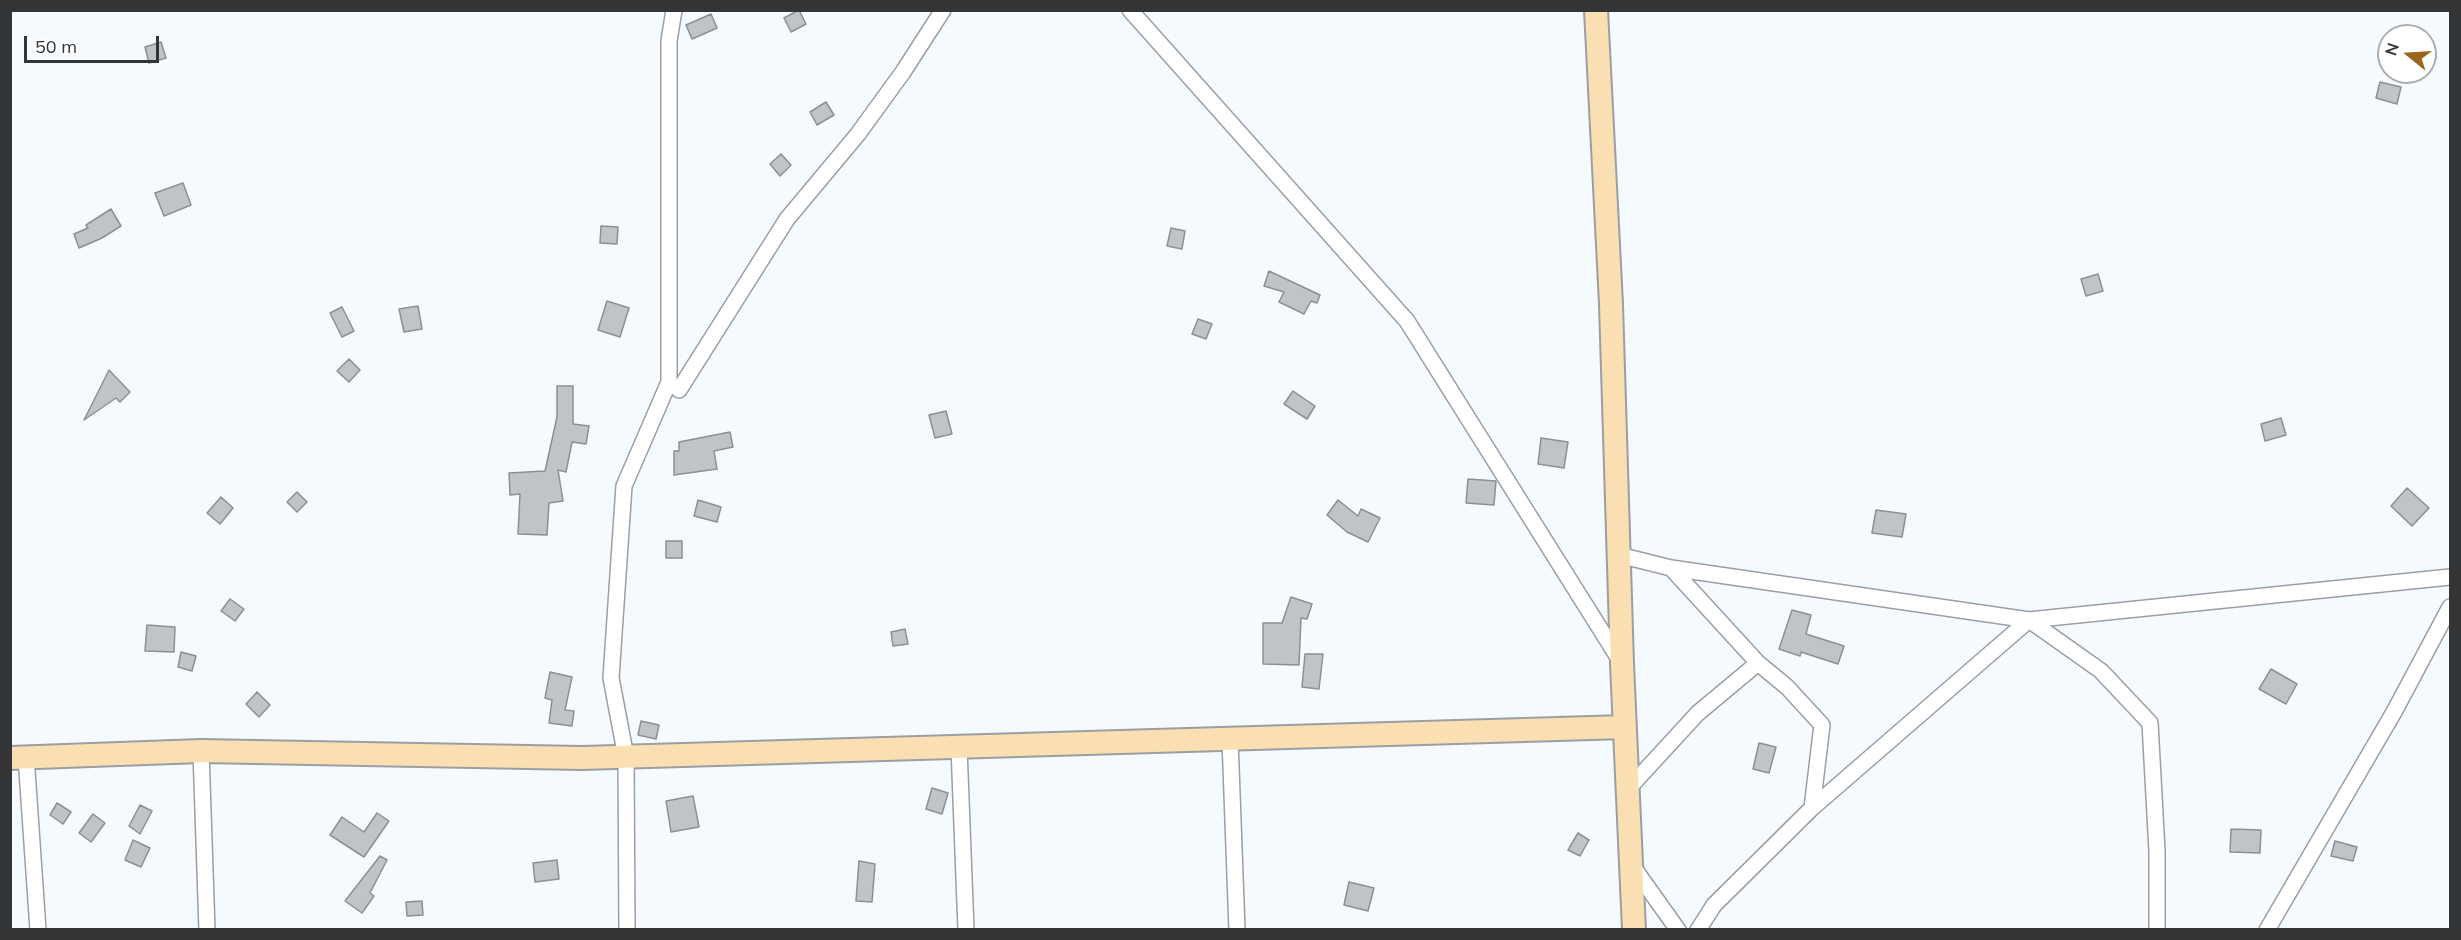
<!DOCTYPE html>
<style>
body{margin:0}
#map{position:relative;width:2461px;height:940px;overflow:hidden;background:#f5faff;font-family:Mulish,sans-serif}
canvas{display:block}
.frame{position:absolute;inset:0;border:12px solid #323436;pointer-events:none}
.north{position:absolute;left:2377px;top:24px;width:60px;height:60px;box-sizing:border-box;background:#fff;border:2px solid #adaeaf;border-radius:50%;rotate:288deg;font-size:16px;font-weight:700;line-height:24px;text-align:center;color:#323436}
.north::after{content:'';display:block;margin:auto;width:21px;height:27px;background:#9a651d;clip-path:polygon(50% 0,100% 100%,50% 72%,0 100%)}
.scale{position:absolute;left:24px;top:36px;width:135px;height:27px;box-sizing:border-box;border:3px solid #323436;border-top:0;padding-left:8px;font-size:18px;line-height:21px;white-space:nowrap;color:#323436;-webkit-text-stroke:4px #fff;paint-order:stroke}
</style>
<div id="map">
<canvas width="2461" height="940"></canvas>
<div class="frame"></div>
<div class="north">N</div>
<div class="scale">50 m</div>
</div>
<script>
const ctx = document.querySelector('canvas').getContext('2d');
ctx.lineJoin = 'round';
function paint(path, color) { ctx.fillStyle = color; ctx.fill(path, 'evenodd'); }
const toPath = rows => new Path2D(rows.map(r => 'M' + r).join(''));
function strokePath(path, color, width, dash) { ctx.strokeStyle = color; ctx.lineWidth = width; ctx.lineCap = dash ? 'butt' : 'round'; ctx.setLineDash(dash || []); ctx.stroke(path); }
const building = toPath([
 [799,10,806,24,791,32,784,18,799,10],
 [711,14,717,28,692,39,686,25,711,14],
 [161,42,166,58,149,63,145,47,161,42],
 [2380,82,2401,87,2397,104,2376,98,2380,82],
 [826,102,834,115,817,125,810,112,826,102],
 [781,154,791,165,780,176,770,164,781,154],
 [183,183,191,205,164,216,155,193,183,183],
 [111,209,121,226,102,238,79,248,74,234,88,228,86,225,111,209],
 [601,226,618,227,617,244,600,243,601,226],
 [1171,228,1185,231,1182,249,1167,246,1171,228],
 [1269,271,1320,295,1317,303,1311,301,1304,314,1279,302,1284,292,1264,286,1269,271],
 [2098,274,2103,291,2086,296,2081,279,2098,274],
 [607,301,629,308,620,337,598,330,607,301],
 [418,306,422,329,404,332,399,309,418,306],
 [342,307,354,331,342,337,330,313,342,307],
 [1198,319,1212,324,1206,339,1192,334,1198,319],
 [349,359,360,370,349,382,337,371,349,359],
 [109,370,130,392,120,402,116,398,84,420,109,370],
 [557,386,573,386,573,424,589,426,586,444,572,442,566,472,558,470,563,501,549,503,547,535,518,534,520,494,510,495,509,473,545,471,557,417,557,386],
 [1293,391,1315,406,1307,419,1284,404,1293,391],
 [946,411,952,434,935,438,929,415,946,411],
 [2281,418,2286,435,2265,441,2261,424,2281,418],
 [730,432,733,447,714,451,717,469,674,475,674,451,679,451,679,442,730,432],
 [1541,438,1568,442,1564,468,1538,464,1541,438],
 [1468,479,1496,481,1494,505,1466,503,1468,479],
 [2407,488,2429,508,2412,526,2391,506,2407,488],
 [297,492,307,502,297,512,287,502,297,492],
 [221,497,233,508,220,524,207,513,221,497],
 [698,500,721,507,717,522,694,516,698,500],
 [1338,500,1358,516,1361,509,1380,518,1368,542,1347,532,1327,515,1338,500],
 [1876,510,1906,514,1902,537,1872,533,1876,510],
 [666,541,682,541,682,558,666,558,666,541],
 [1291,597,1312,604,1307,619,1301,618,1299,665,1263,664,1263,623,1282,623,1291,597],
 [230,599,244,609,235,621,221,611,230,599],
 [1792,610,1811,615,1806,634,1844,646,1838,664,1801,652,1800,656,1779,649,1792,610],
 [147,625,175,627,174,652,145,651,147,625],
 [905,629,908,644,893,646,891,632,905,629],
 [181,652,196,656,192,671,178,667,181,652],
 [1305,654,1323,654,1319,689,1302,687,1305,654],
 [2271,669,2297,684,2286,704,2259,689,2271,669],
 [550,672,572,677,565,710,574,711,572,726,549,723,552,700,545,698,550,672],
 [257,692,270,705,259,717,246,704,257,692],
 [641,721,659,725,656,739,638,735,641,721],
 [1759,743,1776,747,1769,773,1753,769,1759,743],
 [932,788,948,793,942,814,926,809,932,788],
 [693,796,699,827,671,832,666,801,693,796],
 [57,803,71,812,63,824,50,815,57,803],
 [140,805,152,811,140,834,129,826,140,805],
 [377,813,389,821,364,857,330,835,342,817,364,832,377,813],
 [93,814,105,823,91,842,79,833,93,814],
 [2231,829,2261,830,2260,853,2230,852,2231,829],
 [1578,833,1589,840,1580,856,1568,850,1578,833],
 [133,840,150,848,141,867,125,860,133,840],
 [2335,841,2357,847,2353,861,2331,856,2335,841],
 [380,856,387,860,370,893,374,896,362,913,345,901,380,856],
 [557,860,559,879,535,882,533,863,557,860],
 [859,861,875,864,872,902,856,901,859,861],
 [1349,882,1374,888,1368,911,1344,905,1349,882],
 [422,901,423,915,407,916,406,902,422,901]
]);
paint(building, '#bfc4c9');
strokePath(building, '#8c9095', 1.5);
const street = toPath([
 [1130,10,1407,321,1621,662],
 [679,390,787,219,858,134,903,72,943,10],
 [1619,555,1671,568,1758,663],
 [1671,568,2029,620,2101,671,2150,723,2157,851,2157,930],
 [1230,739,1237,930],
 [959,747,966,930],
 [201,751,207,930],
 [26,756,38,930],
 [1628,789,1698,713,1758,663,1787,687,1822,725,1812,808,1714,905,1698,930],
 [1812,808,2029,620,2450,577],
 [1631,864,1678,930],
 [627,930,626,757,611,678,624,486,669,382,669,41,674,10],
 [2267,930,2394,712,2450,607]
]);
const secondary = toPath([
 [1596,10,1611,304,1622,664,1634,930],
 [10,758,201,751,582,758,1625,727]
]);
strokePath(street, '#9b9fa4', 18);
strokePath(secondary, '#9b9fa4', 26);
strokePath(street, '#fff', 15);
strokePath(secondary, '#f9dfb2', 22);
</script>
